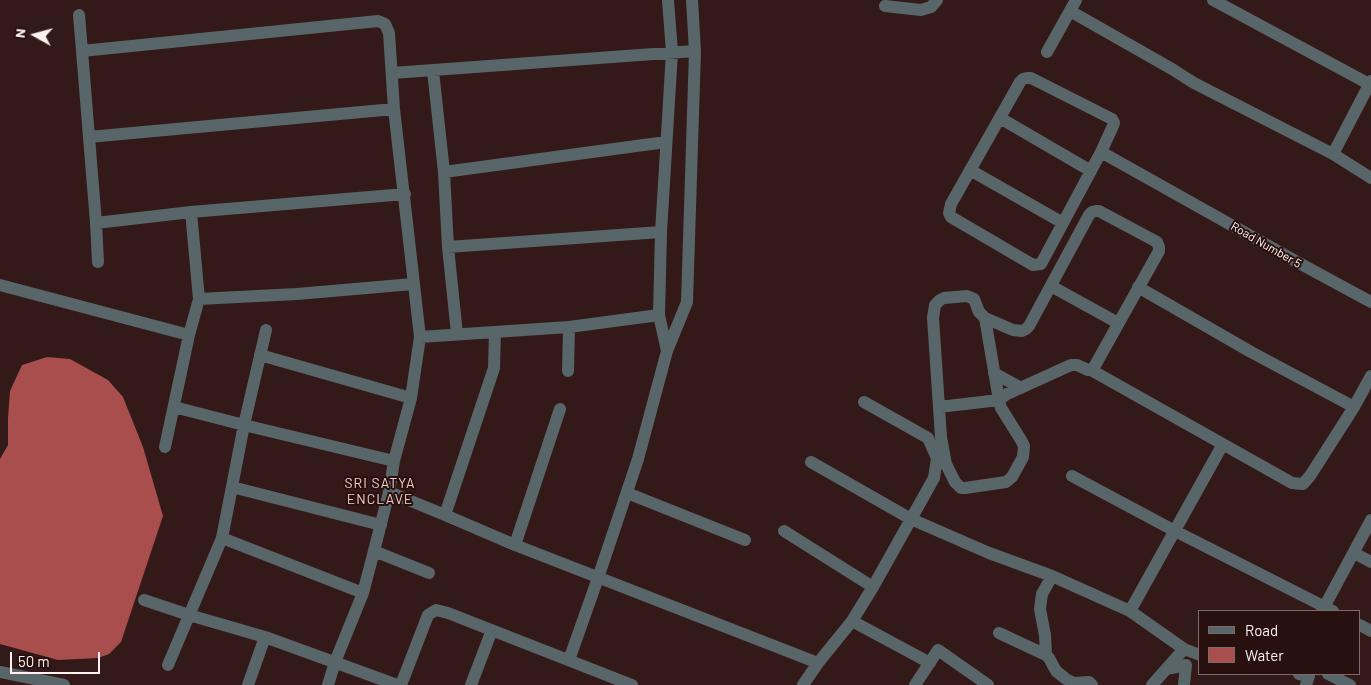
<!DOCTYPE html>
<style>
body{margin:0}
#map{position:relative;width:1371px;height:685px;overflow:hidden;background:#331918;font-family:Barlow,sans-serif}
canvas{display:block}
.legend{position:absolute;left:1198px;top:610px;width:162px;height:65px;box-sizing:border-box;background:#28100f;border:1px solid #7d6a69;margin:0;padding:6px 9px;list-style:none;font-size:15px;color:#fdf2f1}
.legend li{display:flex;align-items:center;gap:10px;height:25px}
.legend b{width:25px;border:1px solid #7d6a69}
.north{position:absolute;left:10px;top:10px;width:50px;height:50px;-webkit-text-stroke:4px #28100f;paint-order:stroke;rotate:277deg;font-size:14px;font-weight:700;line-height:20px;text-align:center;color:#fdf2f1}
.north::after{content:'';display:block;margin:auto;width:18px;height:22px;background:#fdf2f1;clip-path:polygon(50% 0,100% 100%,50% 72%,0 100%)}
.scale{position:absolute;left:10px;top:652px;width:90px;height:22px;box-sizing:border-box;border:2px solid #fdf2f1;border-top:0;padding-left:6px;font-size:15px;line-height:18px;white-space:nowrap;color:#fdf2f1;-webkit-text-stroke:4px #28100f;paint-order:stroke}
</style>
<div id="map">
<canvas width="1371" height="685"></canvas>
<ul class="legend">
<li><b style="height:6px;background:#586669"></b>Road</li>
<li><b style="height:14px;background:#a84e4c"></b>Water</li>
</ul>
<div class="north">N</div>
<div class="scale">50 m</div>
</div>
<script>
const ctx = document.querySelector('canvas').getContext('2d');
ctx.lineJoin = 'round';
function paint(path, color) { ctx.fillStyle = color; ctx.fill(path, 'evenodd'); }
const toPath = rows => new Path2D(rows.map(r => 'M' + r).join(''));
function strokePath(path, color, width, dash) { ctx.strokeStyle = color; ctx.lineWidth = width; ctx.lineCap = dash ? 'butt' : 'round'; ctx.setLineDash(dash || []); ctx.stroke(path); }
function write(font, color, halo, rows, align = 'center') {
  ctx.font = font + ' Barlow,sans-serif'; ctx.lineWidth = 4; ctx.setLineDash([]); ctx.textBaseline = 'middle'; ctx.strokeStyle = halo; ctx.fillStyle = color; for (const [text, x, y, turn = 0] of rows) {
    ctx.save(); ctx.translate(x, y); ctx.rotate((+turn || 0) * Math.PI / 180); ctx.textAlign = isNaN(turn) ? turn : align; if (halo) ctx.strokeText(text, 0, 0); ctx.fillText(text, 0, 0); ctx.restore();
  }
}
paint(toPath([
 [47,357,70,359,108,380,123,397,143,447,163,516,121,642,109,654,98,658,58,660,0,644,0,459,8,445,8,418,10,391,22,365]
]), '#a84e4c');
strokePath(toPath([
 [1213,0,1369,84],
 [885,6,921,10,931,7,937,0],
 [1070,11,1172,69,1194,83,1333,154,1371,178],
 [79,15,82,51,378,21,385,24,389,33,394,109],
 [82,51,96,223,98,262],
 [1047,52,1076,0],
 [433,71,444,172,448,247,457,334],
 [392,73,695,51],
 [1000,118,1091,171],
 [89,137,394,109,420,337,411,398,394,461,389,492,374,551,363,593,335,662,328,685],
 [1101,152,1113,126,1114,123,1112,119,1031,78,1027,78,1023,79,1020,82,951,204,949,213,951,217,1033,265,1041,264,1101,152,1299,263,1371,302],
 [1333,154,1371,81],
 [970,170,1063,223],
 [444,172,666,142],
 [1096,211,1099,211,1157,242,1159,247,1159,251,1093,369,1088,370,1077,365,1071,365,1007,394,999,400,1001,408,1021,440,1024,446,1023,457,1012,477,1006,482,965,488,961,488,955,482,946,464,941,437,933,318,935,305,940,300,944,298,967,296,974,299,979,312,985,318,1013,330,1022,331,1026,329,1029,326,1089,215,1092,212,1096,211],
 [96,223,191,212,405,194],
 [448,247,661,232],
 [0,285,189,335],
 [1051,286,1118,323],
 [1138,287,1251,352,1354,407],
 [199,299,297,294,413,284],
 [569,327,659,315],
 [420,337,569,327,568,371],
 [667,351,659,315,661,232,672,52,668,0],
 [260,355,411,398],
 [1091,370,1292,483,1303,484,1310,476,1354,407,1371,376],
 [994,373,1021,388],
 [174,407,244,425,394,461],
 [939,407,999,400,985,318],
 [165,447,189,335,199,299,191,212],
 [811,462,911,519,989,553,1052,576,1130,611,1184,649,1200,655],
 [1072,476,1175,531,1333,611],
 [232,487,381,525],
 [389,492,445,515,515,545,818,663],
 [627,493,745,540],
 [445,515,494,368,495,332],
 [784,531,873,587],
 [222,538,363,593],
 [515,545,560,409],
 [374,551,429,573],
 [1354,553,1371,562],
 [144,600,189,615,265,637,397,685],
 [1130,611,1223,444],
 [1322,611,1371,520],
 [852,621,930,663],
 [1360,625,1371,631],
 [999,633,1046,655,1049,658,1056,671,1066,679,1074,683,1089,682,1092,685],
 [1046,655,1045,635,1040,609,1042,594,1052,576],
 [569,660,598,578,638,459,667,351,687,302,695,51,692,0],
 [168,665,222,538,244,425,266,330],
 [1166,669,1186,665,1184,685],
 [0,672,64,685],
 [1299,674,1309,676,1306,685],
 [1328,674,1350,685],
 [248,685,265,637],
 [401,685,428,615,436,610,448,613,632,685],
 [471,685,492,630],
 [803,685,818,663,852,621,873,587,934,478,937,458,928,438,864,402],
 [915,685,938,650,988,685],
 [1152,685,1184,649]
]), '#586669', 12);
write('12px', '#fdf2f1', '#28100f', [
 ["Road Number 5",1266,245,30]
]);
ctx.letterSpacing = '1px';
write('14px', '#f2cecb', '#28100f', [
 ["SRI SATYA",380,483],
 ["ENCLAVE",380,499]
]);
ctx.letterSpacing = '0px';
</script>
